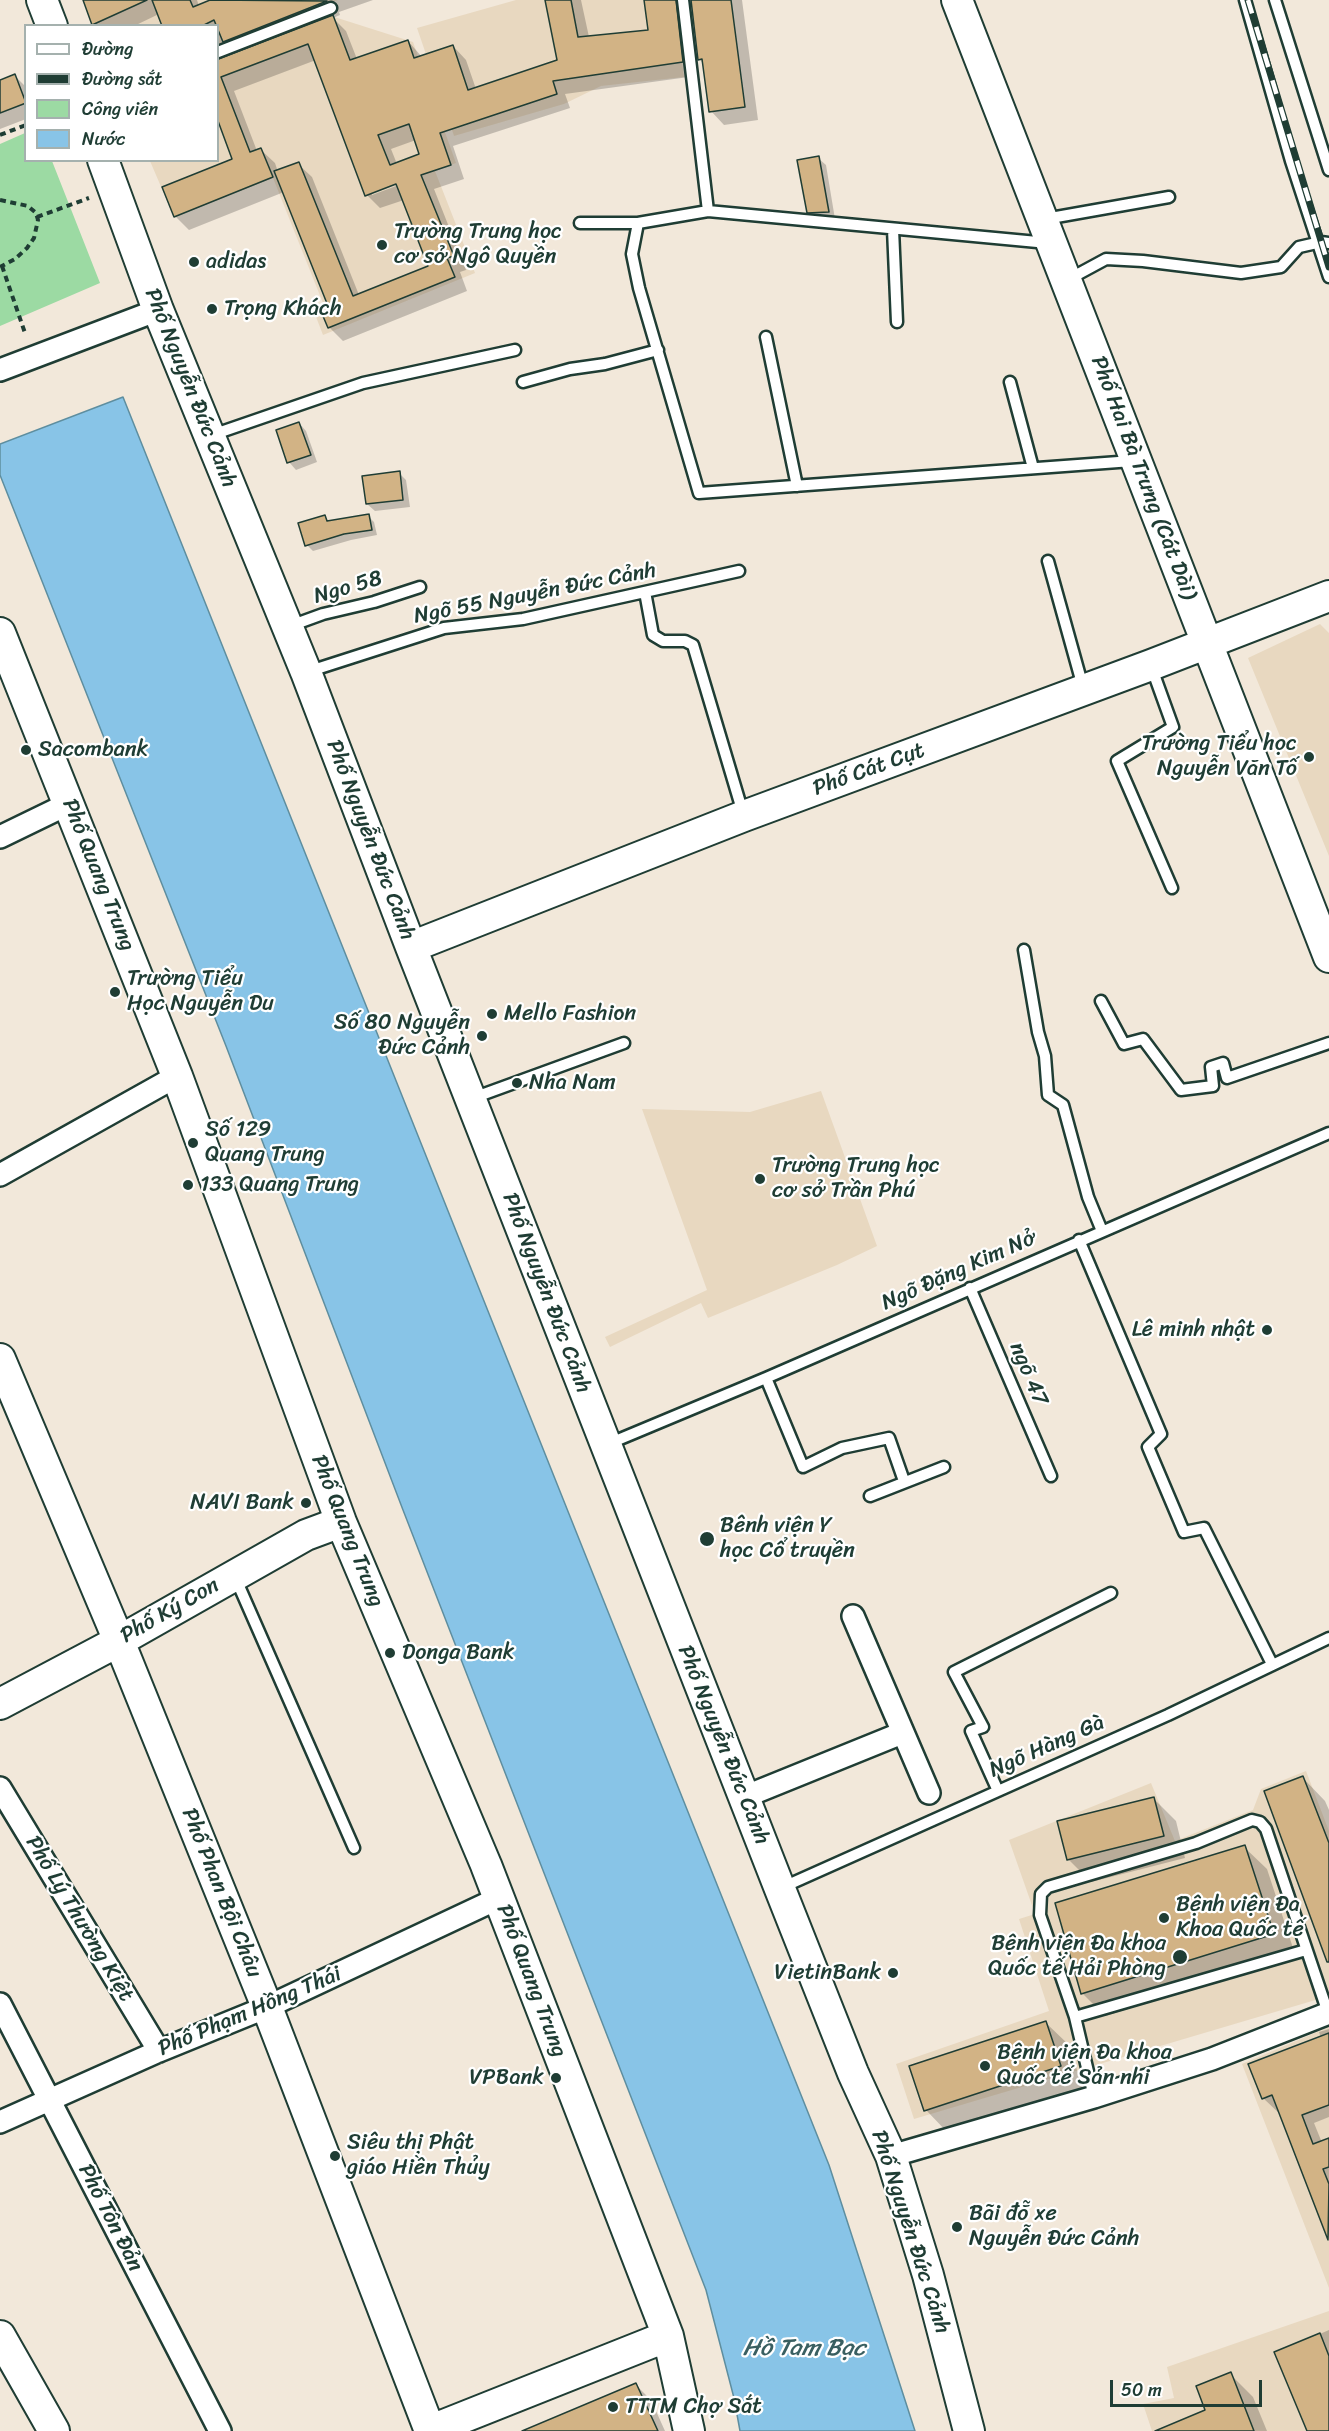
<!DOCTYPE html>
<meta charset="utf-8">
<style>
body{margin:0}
#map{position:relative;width:1329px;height:2431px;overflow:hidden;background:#f2e8da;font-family:Sriracha,sans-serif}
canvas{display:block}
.legend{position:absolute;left:24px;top:24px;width:195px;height:138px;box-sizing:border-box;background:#fff;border:2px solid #a5b1ae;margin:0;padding:8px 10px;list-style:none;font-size:18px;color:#1f3d34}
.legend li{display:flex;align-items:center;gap:12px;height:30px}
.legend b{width:30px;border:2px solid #a5b1ae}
.scale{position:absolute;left:1110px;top:2380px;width:152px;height:27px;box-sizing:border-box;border:3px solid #1f3d34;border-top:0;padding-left:8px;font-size:18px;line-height:21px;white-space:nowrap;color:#1f3d34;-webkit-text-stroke:4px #fff;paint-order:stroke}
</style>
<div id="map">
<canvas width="1329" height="2431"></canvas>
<ul class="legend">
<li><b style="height:8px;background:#fff"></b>Đường</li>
<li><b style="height:8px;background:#1f3d34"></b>Đường sắt</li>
<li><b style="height:16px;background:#9cdaa3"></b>Công viên</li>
<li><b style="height:16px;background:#88c4e7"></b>Nước</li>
</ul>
<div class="scale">50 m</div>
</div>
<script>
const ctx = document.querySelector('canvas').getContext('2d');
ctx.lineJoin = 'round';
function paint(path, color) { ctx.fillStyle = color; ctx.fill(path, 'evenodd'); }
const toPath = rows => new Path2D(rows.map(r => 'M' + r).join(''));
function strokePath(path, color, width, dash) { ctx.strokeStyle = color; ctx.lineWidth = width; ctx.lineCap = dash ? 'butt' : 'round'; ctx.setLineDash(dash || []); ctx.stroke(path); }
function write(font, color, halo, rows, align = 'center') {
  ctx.font = font + ' Sriracha,sans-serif'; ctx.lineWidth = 4.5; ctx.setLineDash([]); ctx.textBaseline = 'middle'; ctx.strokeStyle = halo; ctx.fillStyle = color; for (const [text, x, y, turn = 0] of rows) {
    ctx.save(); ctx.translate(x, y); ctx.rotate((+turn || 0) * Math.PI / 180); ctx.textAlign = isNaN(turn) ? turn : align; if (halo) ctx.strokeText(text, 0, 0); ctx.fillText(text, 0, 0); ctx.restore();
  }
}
paint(toPath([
 [83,0,338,0,218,45,218,26,93,25],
 [516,0,674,0,684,77,601,86,564,104,454,136,417,28],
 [325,14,413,42,456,163,435,171,475,273,323,335,313,309,323,303,273,178,174,217,150,161,218,160,218,55],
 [1320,624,1329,633,1329,856,1248,658],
 [821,1091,877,1246,837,1265,708,1318,701,1303,610,1347,605,1337,707,1290,642,1109,750,1112],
 [1306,1771,1329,1831,1329,1996,914,2119,896,2064,1049,2011,1019,1919,1035,1914,1009,1840,1151,1783,1175,1841,1253,1810,1261,1789],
 [1329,2027,1329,2288,1242,2064],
 [1329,2311,1329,2431,1152,2431,1143,2404,1174,2398,1167,2367]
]), '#e8d8c0');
paint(toPath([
 [25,133,26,160,52,161,100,283,0,326,0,144]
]), '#9cdaa3');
const water = toPath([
 [123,397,829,2165,915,2431,740,2431,734,2398,706,2290,403,1510,226,1046,0,475,0,444,123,397]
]);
paint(water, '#88c4e7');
strokePath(water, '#5e8e9f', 1.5);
paint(toPath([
 [84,0,197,0,199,6,214,0,373,0,339,12,340,15,333,18,346,31,357,59,408,41,422,57,453,46,466,60,476,89,559,61,546,0,581,0,589,37,649,32,645,0,742,0,758,120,724,125,711,111,705,65,699,59,693,6,689,15,696,76,565,94,570,108,453,146,464,179,434,189,466,270,460,272,467,291,343,341,329,327,330,307,284,192,189,230,175,216,234,160,218,117,218,26,164,26,159,14,134,26,95,26],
 [316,60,367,195,380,208,404,200,430,266,359,295,312,177,298,164,278,172,275,163,261,150,257,151,234,91],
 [416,140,421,155,397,164,391,149],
 [403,180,404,183,372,195,372,192],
 [15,76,26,87,26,119,0,129,0,82],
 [818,158,826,165,835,219,816,220,808,212],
 [299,423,306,431,317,462,296,470,289,462],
 [399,473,406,480,410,507,375,511,367,504],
 [368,516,374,522,377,535,351,540,313,551,307,545,324,517,330,522],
 [1303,1778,1325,1801,1329,1810,1329,1963,1266,1792],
 [1153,1798,1176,1821,1185,1858,1091,1882,1068,1859],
 [1244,1847,1267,1869,1296,1957,1105,2016,1082,1993],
 [1046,2023,1069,2045,1083,2089,948,2133,926,2110],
 [1329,2029,1329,2117,1314,2123,1329,2160,1329,2237,1281,2115,1263,2098,1321,2038,1319,2032],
 [1329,2330,1329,2431,1309,2431,1276,2353],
 [1230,2374,1253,2397,1267,2431,1177,2431,1207,2411],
 [636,2385,651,2400,665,2431,526,2431]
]), '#0003');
const building = toPath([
 [83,0,147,0,92,25,83,0],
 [152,0,190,0,193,7,210,0,327,1,223,42,214,20,202,26,162,26,152,0],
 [545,0,571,0,578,37,648,30,644,0,676,0,683,62,553,81,557,94,440,133,451,165,421,175,454,256,447,258,455,277,328,328,320,309,328,306,274,171,299,162,353,296,428,266,396,184,365,196,308,44,221,77,250,152,261,148,273,177,174,217,162,187,232,159,218,121,218,59,333,15,350,60,408,40,414,58,453,45,468,90,557,60,545,0],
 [409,124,419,154,390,165,378,135,409,124],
 [691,0,731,0,745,107,709,112,702,59,698,60,691,0],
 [15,74,26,103,0,113,0,80,15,74],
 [819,156,829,212,807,213,797,160,819,156],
 [299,422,311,455,287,463,276,430,299,422],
 [400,471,403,500,366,504,362,476,400,471],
 [369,514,372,530,344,534,305,546,298,523,325,515,327,521,369,514],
 [1303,1776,1329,1843,1329,1962,1327,1962,1264,1791,1303,1776],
 [1154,1797,1164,1836,1067,1860,1057,1821,1154,1797],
 [1245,1845,1274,1934,1081,1994,1055,1903,1245,1845],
 [1046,2021,1061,2066,924,2111,909,2066,1046,2021],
 [1329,2033,1329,2105,1302,2115,1313,2144,1329,2138,1329,2167,1323,2169,1329,2184,1328,2240,1272,2095,1262,2099,1248,2064,1329,2033],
 [1320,2333,1329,2356,1329,2431,1307,2431,1274,2352,1320,2333],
 [1231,2372,1254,2431,1155,2431,1205,2410,1196,2386,1231,2372],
 [636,2383,658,2431,522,2431,636,2383]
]);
paint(building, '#d2b385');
strokePath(building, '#1f3d34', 1.5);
const lane = toPath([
 [683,0,708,211],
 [1245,0,1291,161,1329,277],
 [1275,0,1329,170],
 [218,52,331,8],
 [1045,219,1169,197],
 [580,223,638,223,708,211,1048,243],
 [638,223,632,254,639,288,699,493,1132,461],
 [893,229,897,322],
 [1069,279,1106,259,1143,261,1241,273,1281,267,1299,247,1321,242,1329,243],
 [766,337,797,486],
 [523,382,570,369,605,364,658,350],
 [1010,382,1033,468],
 [212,435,363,383,515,350],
 [1048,561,1083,687],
 [645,592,653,635,663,641,685,641,693,645,743,813],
 [290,626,323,614,374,602,420,587],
 [1151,666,1173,727,1117,761,1172,888],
 [307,672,444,628,523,619,739,571],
 [1024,950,1038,1032,1045,1056,1048,1095,1063,1105,1088,1197,1102,1231],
 [1101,1001,1124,1044,1143,1039,1181,1090,1213,1086,1211,1067,1223,1063,1227,1078,1329,1043],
 [473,1098,624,1043],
 [1079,1240,1161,1434,1148,1447,1184,1532,1204,1528,1272,1664],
 [970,1288,1051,1476],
 [766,1378,803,1467,842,1448,889,1438,904,1481],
 [608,1444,766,1378,1329,1133],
 [870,1496,944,1467],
 [235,1577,354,1848],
 [998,1791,971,1731,983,1727,954,1672,1111,1593],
 [781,1888,1168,1715,1329,1638],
 [1075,2017,1306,1950],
 [1094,2097,1075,2017,1040,1915,1041,1894,1048,1887,1196,1843,1252,1820,1260,1822,1266,1829,1328,2013]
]);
const street = toPath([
 [0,370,158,310],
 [0,837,70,803],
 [0,1175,177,1076],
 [853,1616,929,1793],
 [0,1788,159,2051],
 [744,1797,902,1733],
 [0,2004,220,2431],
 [0,2122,159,2051,267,2007,499,1898],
 [891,2156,1094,2097,1212,2059,1329,2013]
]);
const secondary = toPath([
 [42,0,52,26],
 [957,0,1329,957],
 [103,160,158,310,306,672,411,947,780,1889,853,2073,891,2156,928,2275,969,2431],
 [0,633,177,1076,341,1522,486,1865,668,2336,689,2431],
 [411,947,744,816,1151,665,1329,596],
 [0,1359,119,1641,267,2007,430,2431],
 [0,1704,119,1641,306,1535,341,1522],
 [0,2336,54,2431],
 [429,2431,668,2336]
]);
strokePath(lane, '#1f3d34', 15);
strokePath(street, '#1f3d34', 26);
strokePath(secondary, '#1f3d34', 34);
strokePath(toPath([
 [0,135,26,125],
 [0,200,28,206,36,213,38,220,34,238,27,248,15,259,0,267],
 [37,217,89,198],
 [2,266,25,333]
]), '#1f3d34', 4, [6, 4.5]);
strokePath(lane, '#fff', 10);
strokePath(street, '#fff', 21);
strokePath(secondary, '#fff', 30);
const rail = toPath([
 [1248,0,1329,267]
]);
strokePath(rail, '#1f3d34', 7);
strokePath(rail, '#fff', 4.5, [14]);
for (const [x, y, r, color] of [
 [382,245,6,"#1f3d34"],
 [194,262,6,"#1f3d34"],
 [212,309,6,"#1f3d34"],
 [26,750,6,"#1f3d34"],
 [1309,757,6,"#1f3d34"],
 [115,992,6,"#1f3d34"],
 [492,1014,6,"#1f3d34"],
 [482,1036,6,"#1f3d34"],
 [517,1083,6,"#1f3d34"],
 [193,1143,6,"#1f3d34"],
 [760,1179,6,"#1f3d34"],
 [188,1185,6,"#1f3d34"],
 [1267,1330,6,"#1f3d34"],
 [306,1503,6,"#1f3d34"],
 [707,1539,8,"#1f3d34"],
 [390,1653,6,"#1f3d34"],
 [1164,1918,6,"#1f3d34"],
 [1180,1957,8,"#1f3d34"],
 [893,1973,6,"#1f3d34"],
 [985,2066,6,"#1f3d34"],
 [556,2078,6,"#1f3d34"],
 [335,2156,6,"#1f3d34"],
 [957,2227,6,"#1f3d34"],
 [613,2407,6,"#1f3d34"]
]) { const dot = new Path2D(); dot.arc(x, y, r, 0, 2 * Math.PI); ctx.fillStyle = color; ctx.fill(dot); strokePath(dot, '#fff', 2); }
write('22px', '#1f3d34', '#fff', [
 ["Trường Trung học",394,232],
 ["cơ sở Ngô Quyền",394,257],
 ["adidas",206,262],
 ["Trọng Khách",224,309],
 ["Trường Tiểu học",1297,744,"right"],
 ["Nguyễn Văn Tố",1297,769,"right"],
 ["Sacombank",38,750],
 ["Trường Tiểu",127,979],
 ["Học Nguyễn Du",127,1004],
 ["Mello Fashion",504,1014],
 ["Số 80 Nguyễn",470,1023,"right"],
 ["Đức Cảnh",470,1048,"right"],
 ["Nha Nam",529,1083],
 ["Số 129",205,1130],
 ["Quang Trung",205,1155],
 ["Trường Trung học",772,1166],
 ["cơ sở Trần Phú",772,1191],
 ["133 Quang Trung",200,1185],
 ["Lê minh nhật",1255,1330,"right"],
 ["NAVI Bank",294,1503,"right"],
 ["Bênh viện Y",720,1526],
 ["học Cổ truyền",720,1551],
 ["Donga Bank",402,1653],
 ["Bệnh viện Đa",1176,1905],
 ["Khoa Quốc tế",1176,1930],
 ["Bệnh viện Đa khoa",1166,1944,"right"],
 ["Quốc tế Hải Phòng",1166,1969,"right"],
 ["VietinBank",881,1973,"right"],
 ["Bệnh viện Đa khoa",997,2053],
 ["Quốc tế Sản nhi",997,2078],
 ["VPBank",544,2078,"right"],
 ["Siêu thị Phật",347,2143],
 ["giáo Hiền Thủy",347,2168],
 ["Bãi đỗ xe",969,2214],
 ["Nguyễn Đức Cảnh",969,2239],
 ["TTTM Chợ Sắt",625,2407]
], 'left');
write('22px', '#1f3d34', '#fff', [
 ["Phố Nguyễn Đức Cảnh",190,388,68],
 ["Phố Hai Bà Trưng (Cát Dài)",1143,478,69],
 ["Ngo 58",348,588,-16],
 ["Ngõ 55 Nguyễn Đức Cảnh",535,594,-11],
 ["Phố Cát Cụt",869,770,-20],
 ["Phố Nguyễn Đức Cảnh",370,840,69],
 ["Phố Quang Trung",98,875,68],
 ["Ngõ Đặng Kim Nở",959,1271,-24],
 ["Phố Nguyễn Đức Cảnh",546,1293,69],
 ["ngõ 47",1028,1374,67],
 ["Phố Quang Trung",347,1531,68],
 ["Phố Ký Con",170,1611,-30],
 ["Phố Nguyễn Đức Cảnh",723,1745,68],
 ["Ngõ Hàng Gà",1047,1747,-24],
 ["Phố Phan Bội Châu",221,1893,68],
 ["Phố Lý Thường Kiệt",79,1919,59],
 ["Phố Quang Trung",531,1981,69],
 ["Phố Phạm Hồng Thái",250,2012,-23],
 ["Phố Tôn Đản",110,2218,63],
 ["Phố Nguyễn Đức Cảnh",910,2232,72]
]);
write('italic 24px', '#395f61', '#fff', [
 ["Hồ Tam Bạc",804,2349]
]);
</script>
